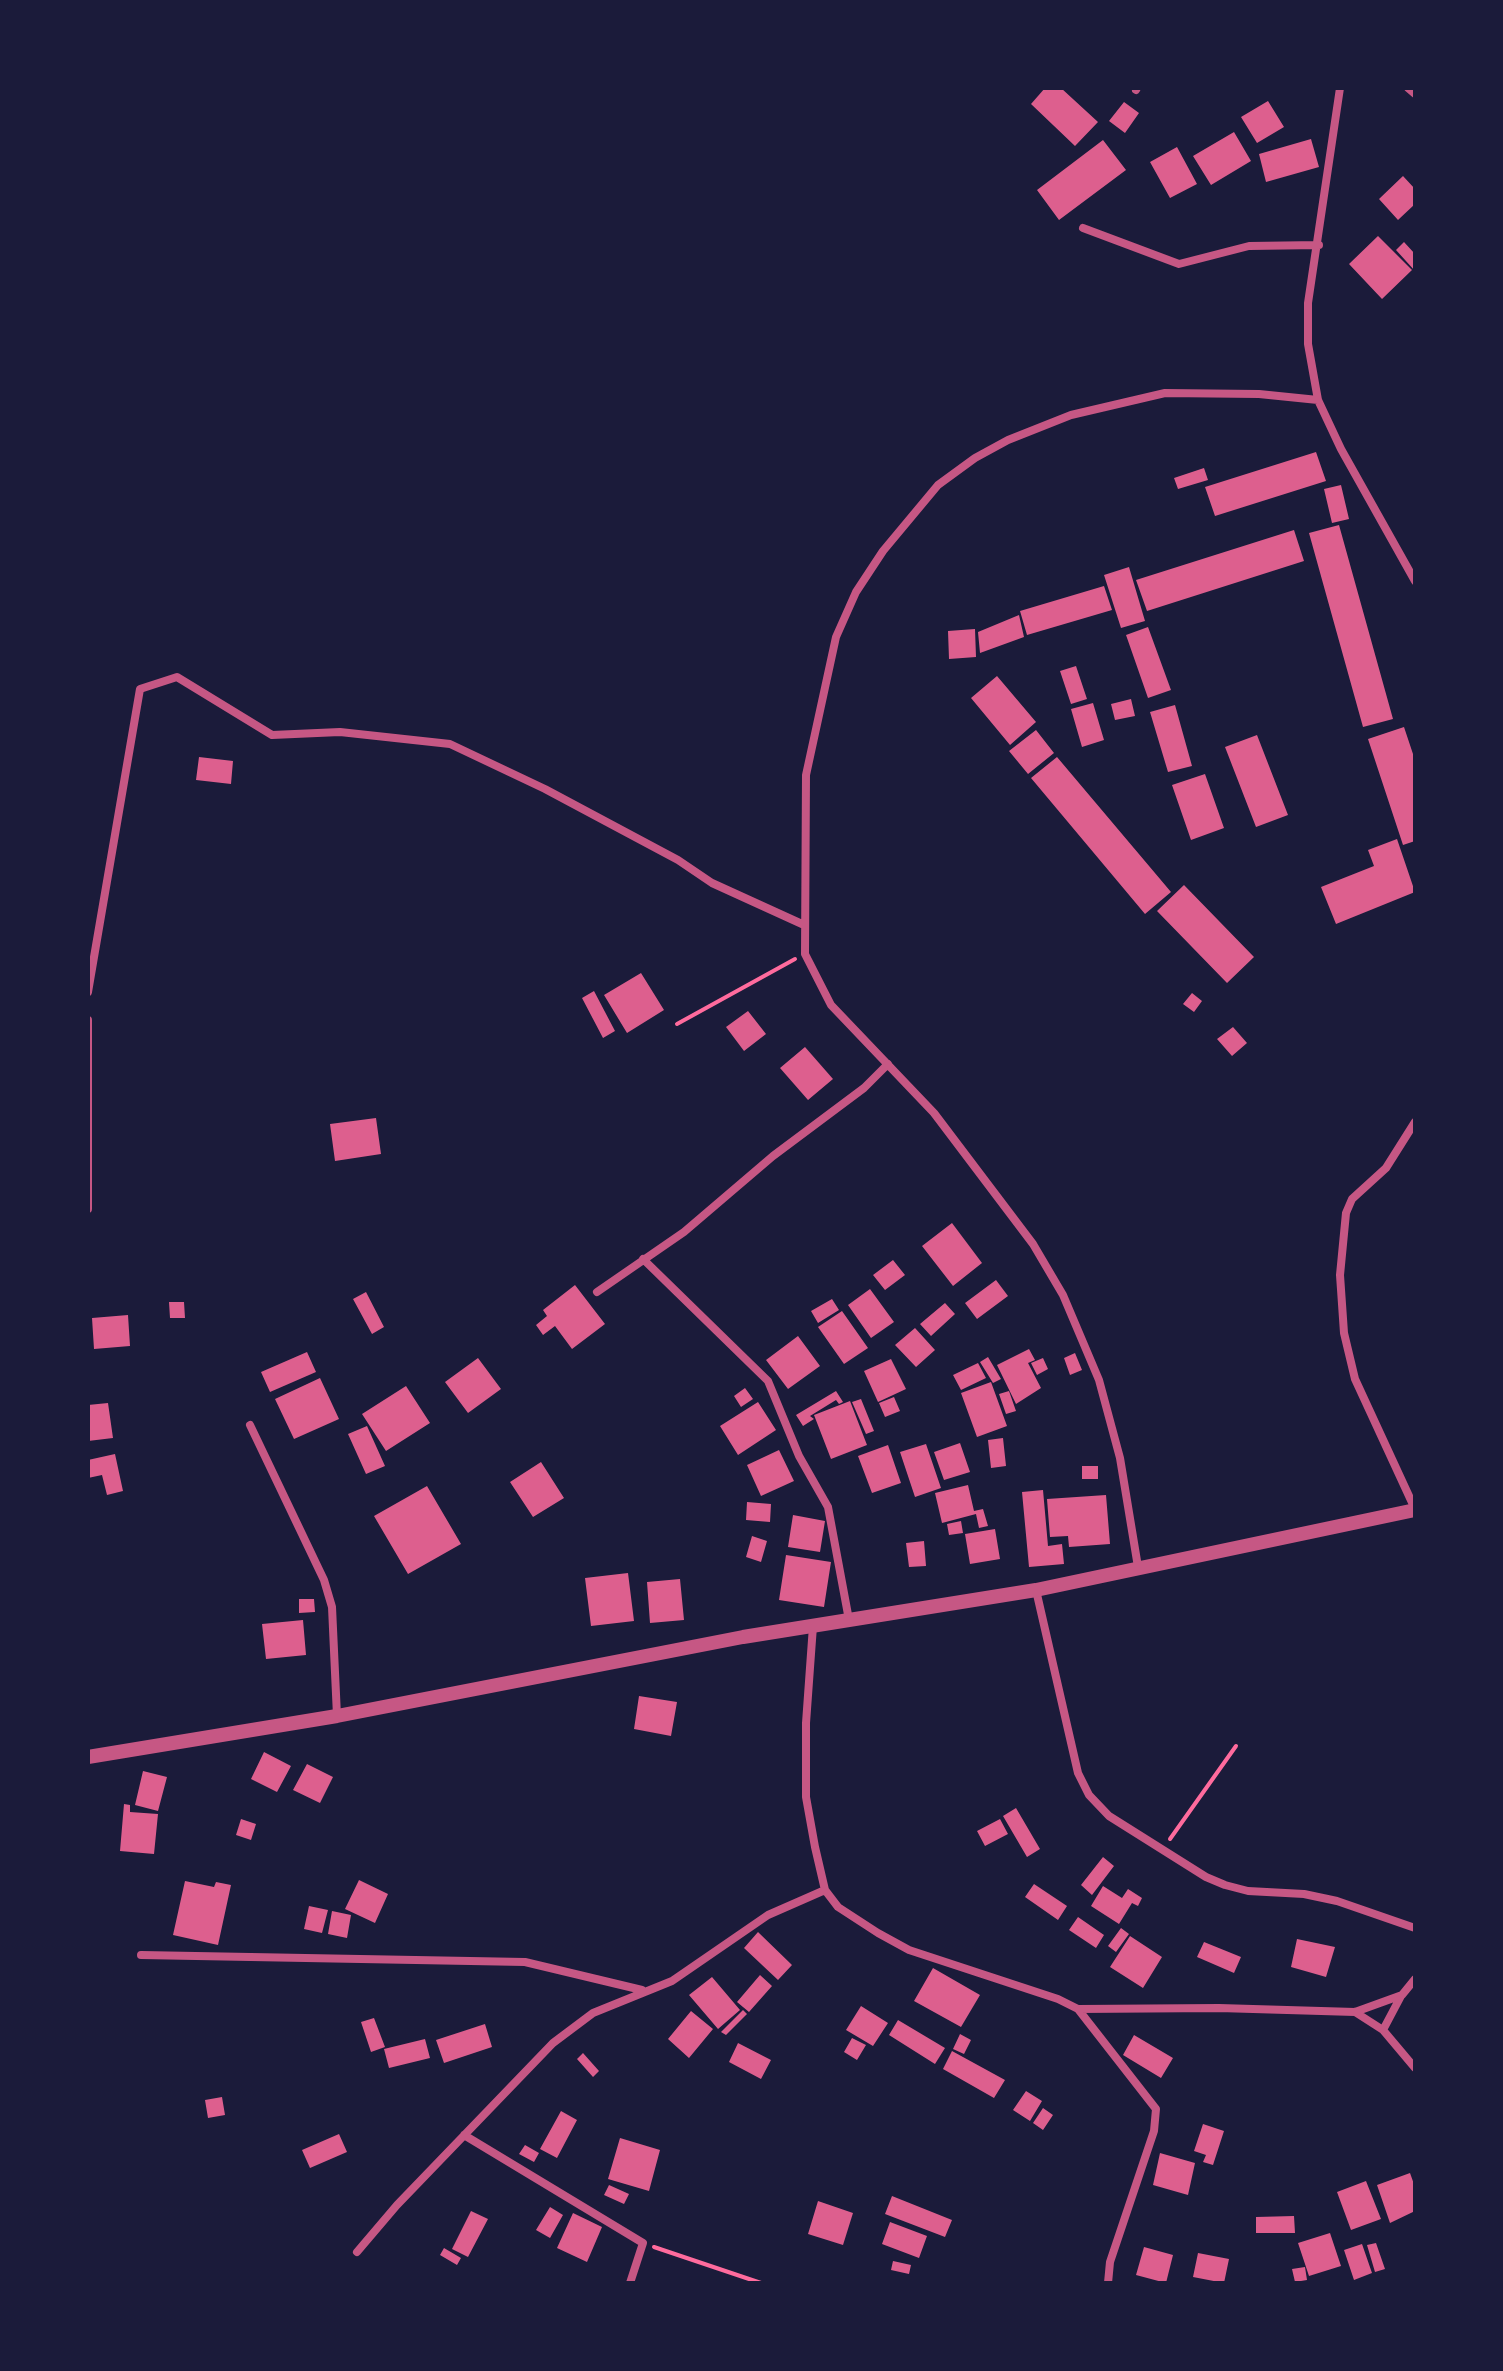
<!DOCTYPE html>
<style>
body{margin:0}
#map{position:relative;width:1503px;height:2371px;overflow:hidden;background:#1b1b3a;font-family:"Noto Sans",sans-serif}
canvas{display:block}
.frame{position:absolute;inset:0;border:90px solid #1b1b3a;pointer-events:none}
</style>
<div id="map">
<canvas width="1503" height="2371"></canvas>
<div class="frame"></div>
</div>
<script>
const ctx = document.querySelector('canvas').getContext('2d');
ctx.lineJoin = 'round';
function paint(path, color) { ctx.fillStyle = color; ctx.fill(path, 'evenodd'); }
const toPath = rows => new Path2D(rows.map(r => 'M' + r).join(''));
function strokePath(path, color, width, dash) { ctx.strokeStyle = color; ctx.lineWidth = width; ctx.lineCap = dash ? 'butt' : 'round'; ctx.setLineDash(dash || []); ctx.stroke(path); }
paint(toPath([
 [1045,88,1061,88,1098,122,1075,146,1031,104],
 [1268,101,1284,127,1257,143,1241,117],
 [1124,102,1139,113,1125,133,1109,121],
 [1234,132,1251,161,1211,185,1193,156],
 [1311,139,1319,167,1266,182,1259,154],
 [1103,140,1126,170,1059,220,1037,190],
 [1177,147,1197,184,1170,198,1150,162],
 [1403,176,1415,189,1415,204,1398,220,1379,199],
 [1378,236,1412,270,1382,299,1349,264],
 [1404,242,1415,254,1415,271,1396,250],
 [1316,452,1326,481,1215,516,1205,487],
 [1204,468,1208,480,1178,489,1174,478],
 [1341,485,1349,519,1332,523,1324,489],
 [1339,525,1393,719,1363,727,1309,533],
 [1294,530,1304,561,1147,611,1136,580],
 [1129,567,1145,621,1121,628,1104,575],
 [1104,586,1112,610,1027,635,1020,611],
 [1019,615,1024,637,980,653,978,632],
 [1148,627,1171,690,1148,698,1126,635],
 [975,629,976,657,949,659,948,631],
 [1076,666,1087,699,1071,704,1060,671],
 [997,676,1036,722,1010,745,971,698],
 [1131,699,1135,716,1115,720,1111,704],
 [1093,703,1104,740,1082,747,1071,709],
 [1175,705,1192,766,1168,772,1150,712],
 [1404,727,1415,760,1415,841,1403,845,1368,739],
 [1036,730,1054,753,1028,774,1009,751],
 [1257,735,1288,815,1256,827,1225,747],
 [199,757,233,761,231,784,196,780],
 [1057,757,1171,892,1145,914,1031,778],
 [1205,774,1224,828,1191,840,1172,785],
 [1397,839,1415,892,1336,924,1321,887,1374,866,1368,850],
 [1184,885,1254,957,1227,983,1157,911],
 [641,973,664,1010,627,1033,604,995],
 [594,991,615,1031,603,1038,582,998],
 [1192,993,1202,1001,1194,1012,1183,1004],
 [748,1011,766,1034,744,1051,726,1027],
 [1233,1027,1247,1043,1232,1056,1217,1039],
 [805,1047,833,1079,808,1100,780,1068],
 [376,1118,381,1154,335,1161,330,1124],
 [952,1223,982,1263,953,1286,922,1246],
 [893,1260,905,1275,885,1290,873,1275],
 [996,1280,1008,1296,977,1319,965,1303],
 [575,1285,605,1324,572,1349,555,1326,543,1335,536,1325,547,1316,543,1310],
 [870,1289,894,1322,871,1338,848,1305],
 [366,1292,384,1327,372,1334,353,1299],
 [832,1299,839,1310,818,1323,811,1311],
 [169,1302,184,1302,185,1318,170,1318],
 [945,1303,955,1314,931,1336,920,1324],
 [842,1311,868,1348,844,1364,818,1327],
 [128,1315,130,1346,94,1349,92,1318],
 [915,1328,935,1350,916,1367,895,1345],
 [798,1336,820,1366,788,1389,766,1360],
 [1029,1349,1035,1360,1028,1363,1041,1388,1016,1404,997,1365],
 [307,1352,316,1372,270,1392,261,1372],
 [1075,1353,1082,1370,1070,1375,1064,1358],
 [988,1357,1001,1379,993,1383,980,1362],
 [478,1358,501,1389,468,1413,445,1382],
 [1043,1358,1048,1369,1037,1375,1031,1363],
 [891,1359,906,1389,878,1402,864,1371],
 [978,1363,986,1378,961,1390,953,1375],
 [320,1378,339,1419,294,1439,275,1399],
 [991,1382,1007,1426,977,1437,961,1393],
 [406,1386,430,1423,386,1451,362,1414],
 [745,1388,753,1399,741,1407,734,1396],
 [836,1391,843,1402,839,1404,836,1400,810,1416,814,1419,803,1426,796,1415],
 [1009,1391,1016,1411,1006,1414,999,1394],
 [894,1397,900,1411,885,1417,879,1403],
 [861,1399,874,1431,866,1434,852,1402],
 [850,1401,867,1445,831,1459,814,1415],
 [758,1402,776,1430,738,1455,720,1426],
 [108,1403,113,1438,88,1441,88,1405],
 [367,1426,385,1466,366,1474,348,1434],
 [1003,1438,1006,1466,991,1468,988,1440],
 [960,1443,970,1472,944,1480,934,1452],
 [926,1444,941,1488,915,1497,900,1452],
 [888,1445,901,1483,872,1493,858,1456],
 [779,1450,794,1481,761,1496,747,1465],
 [115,1454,123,1491,107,1495,102,1475,88,1478,88,1460],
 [541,1462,564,1498,533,1517,510,1482],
 [1082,1466,1098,1466,1098,1479,1082,1479],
 [968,1485,974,1511,983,1509,988,1526,979,1528,976,1514,942,1523,935,1493],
 [427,1486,461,1544,408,1574,374,1516],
 [1043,1490,1048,1546,1062,1544,1064,1564,1029,1567,1022,1492],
 [1106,1495,1110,1544,1069,1547,1068,1536,1050,1537,1047,1499],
 [747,1502,771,1504,770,1522,746,1520],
 [793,1515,825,1521,820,1552,788,1547],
 [961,1521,963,1533,949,1535,947,1524],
 [995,1529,1000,1559,970,1564,965,1534],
 [752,1536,767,1541,761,1562,746,1557],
 [924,1541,926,1566,909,1567,906,1543],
 [786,1555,831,1562,824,1607,779,1600],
 [628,1573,634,1621,591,1626,585,1578],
 [680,1579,684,1620,650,1623,647,1582],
 [299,1599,314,1599,315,1612,299,1613],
 [303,1620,306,1655,266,1659,262,1624],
 [639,1696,677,1702,671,1736,634,1729],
 [264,1752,291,1766,277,1792,251,1779],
 [307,1764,333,1777,320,1803,293,1790],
 [143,1771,167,1777,158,1811,135,1805],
 [124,1804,130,1805,130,1812,158,1814,154,1854,120,1851],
 [1016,1808,1040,1849,1027,1857,1003,1816],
 [241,1819,256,1824,251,1840,236,1835],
 [1000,1819,1008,1834,985,1846,977,1831],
 [1103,1857,1114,1866,1092,1895,1081,1885],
 [359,1880,388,1894,375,1923,345,1909],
 [185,1881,214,1887,216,1882,231,1885,218,1945,173,1935],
 [1034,1884,1067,1906,1058,1920,1025,1897],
 [1103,1886,1122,1898,1128,1889,1142,1898,1138,1906,1132,1903,1119,1924,1091,1906],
 [309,1906,328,1910,322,1933,304,1929],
 [332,1911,351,1915,347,1938,328,1934],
 [1078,1917,1104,1935,1096,1948,1069,1930],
 [1121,1928,1129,1934,1116,1952,1108,1946],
 [758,1932,792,1965,778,1980,744,1948],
 [1130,1936,1162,1957,1143,1988,1110,1967],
 [1297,1939,1335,1947,1326,1977,1291,1967],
 [1204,1942,1241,1957,1234,1973,1197,1957],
 [933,1968,980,1995,961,2027,914,2001],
 [760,1975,772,1986,749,2012,737,2002],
 [712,1977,740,2010,718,2029,689,1995],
 [861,2006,888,2023,873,2046,846,2030],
 [743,2010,747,2014,726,2035,721,2032],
 [691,2011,713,2029,689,2058,668,2039],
 [374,2018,385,2047,371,2052,361,2022],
 [898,2020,945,2048,935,2064,889,2035],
 [485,2024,492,2047,444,2063,436,2040],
 [960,2034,971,2040,964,2054,953,2049],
 [1134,2035,1173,2058,1161,2078,1123,2055],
 [852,2038,866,2045,857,2060,844,2052],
 [425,2039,430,2058,389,2068,384,2049],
 [738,2043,771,2060,761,2079,729,2062],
 [952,2051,1005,2080,994,2098,943,2069],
 [583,2053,599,2071,593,2077,577,2059],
 [1026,2091,1042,2101,1030,2121,1013,2110],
 [222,2097,225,2115,208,2118,205,2100],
 [1043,2108,1053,2115,1043,2130,1033,2123],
 [561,2111,577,2120,557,2158,540,2149],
 [1203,2124,1224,2131,1213,2165,1203,2162,1206,2155,1194,2151],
 [339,2134,347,2152,310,2168,302,2150],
 [620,2138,660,2150,649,2191,608,2179],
 [525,2145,539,2153,534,2162,519,2154],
 [1160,2153,1195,2163,1188,2195,1153,2185],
 [1410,2173,1415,2187,1415,2211,1390,2223,1377,2185],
 [1366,2181,1381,2219,1351,2230,1337,2192],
 [609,2185,629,2194,624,2204,604,2195],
 [892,2196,952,2220,945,2237,885,2214],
 [818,2201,853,2213,843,2245,808,2234],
 [550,2207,563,2215,550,2238,536,2230],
 [471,2211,488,2219,468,2257,452,2249],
 [573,2213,602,2227,587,2262,557,2248],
 [1294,2216,1295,2233,1256,2233,1256,2217],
 [890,2222,927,2236,919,2258,882,2244],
 [1330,2233,1341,2266,1309,2276,1298,2243],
 [1376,2243,1385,2269,1375,2272,1367,2245],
 [1362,2244,1372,2273,1354,2280,1344,2250],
 [1144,2247,1173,2255,1166,2283,1136,2275],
 [444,2248,461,2258,457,2265,440,2255],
 [1198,2253,1229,2259,1224,2283,1193,2277],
 [893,2261,911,2265,909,2274,891,2270],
 [1305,2267,1307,2280,1295,2282,1292,2269]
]), '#dd5f8e');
strokePath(toPath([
 [677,1024,795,959],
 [1170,1839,1236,1746],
 [654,2247,761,2283]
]), '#ff6b9d', 4);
strokePath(toPath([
 [1340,88,1308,303,1308,344,1318,400,1341,449,1415,581],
 [1408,88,1415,94],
 [1136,90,1137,88],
 [1083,228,1179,264,1249,246,1319,245],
 [88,992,140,689,177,677,272,735,340,732,450,744,545,789,678,860,712,883,802,924],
 [88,1020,88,1209],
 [1415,1122,1386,1168,1352,1199,1346,1213,1340,1275,1344,1333,1355,1379,1415,1509],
 [643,1259,768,1381,799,1456,828,1507,849,1620],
 [597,1292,684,1232,773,1156,864,1088,888,1064],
 [250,1425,324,1580,332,1607,337,1716],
 [1138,1567,1120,1458,1099,1380,1063,1295,1033,1244,934,1113,831,1005,805,954,806,775,836,637,856,592,883,551,938,485,975,458,1008,440,1071,415,1165,393,1259,394,1318,400],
 [1036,1590,1078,1773,1089,1795,1109,1816,1206,1877,1225,1885,1248,1891,1304,1894,1337,1901,1415,1928],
 [813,1626,806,1723,806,1797,815,1847,825,1890,838,1907,878,1933,909,1950,1058,1999,1078,2009,1219,2008,1355,2012,1402,1995,1415,1979],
 [141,1955,525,1962,642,1990],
 [1078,2009,1156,2109,1154,2131,1110,2262,1108,2283],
 [1355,2012,1383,2030,1415,2068],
 [1383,2030,1401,1996],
 [464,2135,643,2243,630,2283],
 [357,2252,397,2205,553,2043,593,2013,672,1981,768,1915,825,1890]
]), '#c65784', 8);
strokePath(toPath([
 [88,1757,337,1716,743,1637,1036,1590,1415,1510]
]), '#c65784', 14);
</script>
